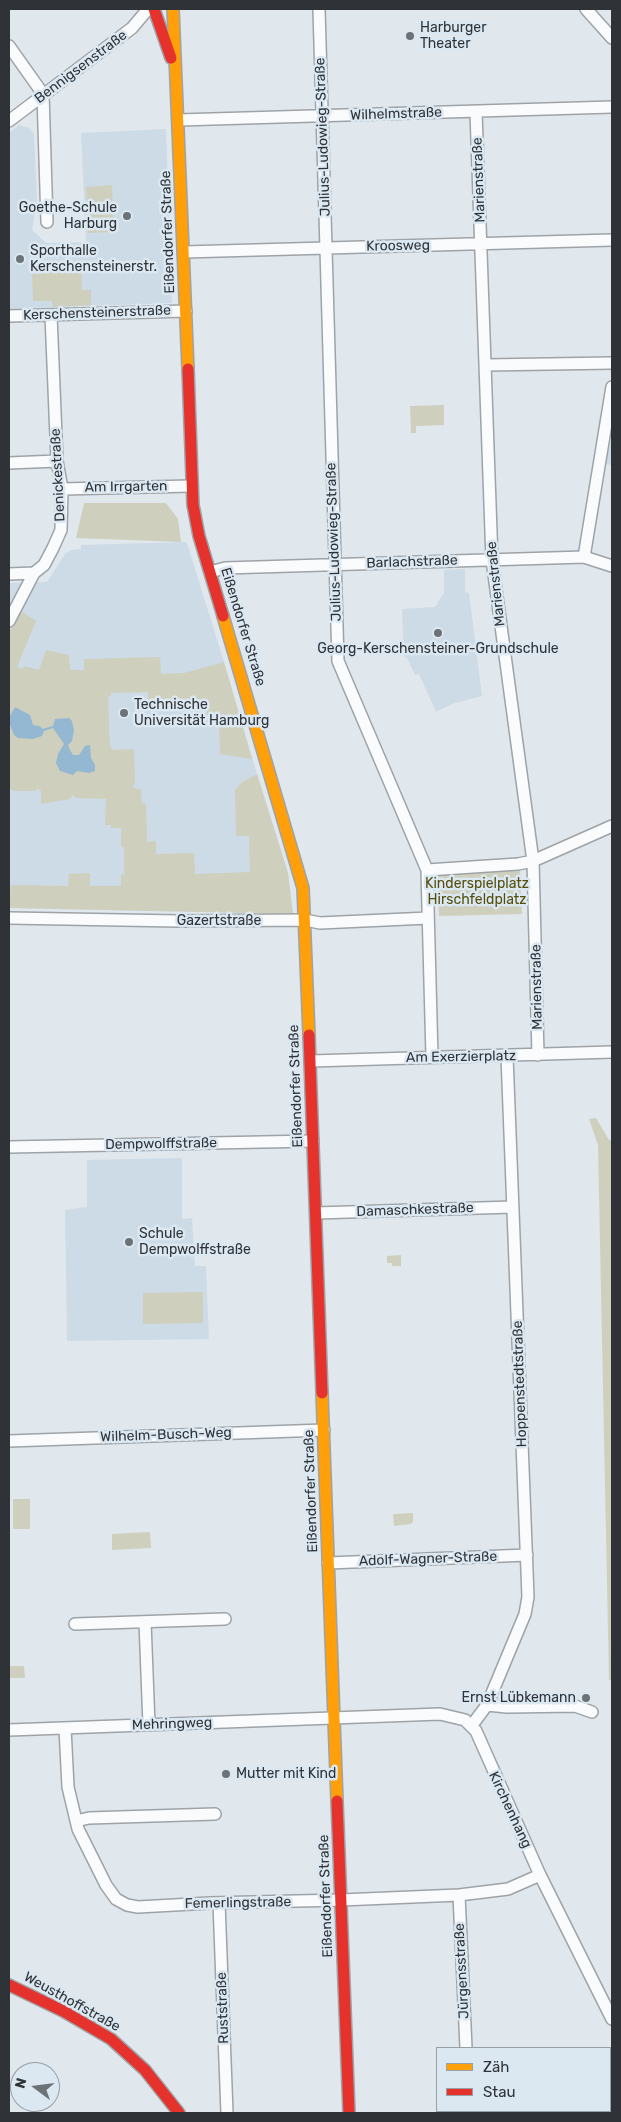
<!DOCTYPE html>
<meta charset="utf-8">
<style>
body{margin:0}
#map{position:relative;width:621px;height:2122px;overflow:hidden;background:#e0e7ed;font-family:Rubik,sans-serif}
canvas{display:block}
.frame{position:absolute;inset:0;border:10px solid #2f3337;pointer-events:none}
.legend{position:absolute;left:436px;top:2047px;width:175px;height:65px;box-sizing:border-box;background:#dbe8f2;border:1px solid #96a0a7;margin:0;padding:6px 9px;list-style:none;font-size:15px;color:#2f3337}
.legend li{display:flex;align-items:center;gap:10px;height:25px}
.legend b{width:25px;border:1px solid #96a0a7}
.north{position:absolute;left:10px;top:2062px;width:50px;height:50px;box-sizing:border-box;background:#dbe8f2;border:1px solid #96a0a7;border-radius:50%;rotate:285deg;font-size:14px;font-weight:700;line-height:20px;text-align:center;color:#2f3337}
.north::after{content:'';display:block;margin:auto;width:18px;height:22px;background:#6d7277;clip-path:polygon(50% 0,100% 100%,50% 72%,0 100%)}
</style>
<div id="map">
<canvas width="621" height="2122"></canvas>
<div class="frame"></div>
<ul class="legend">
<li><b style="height:6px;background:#ff9f0a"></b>Zäh</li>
<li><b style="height:6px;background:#e5322d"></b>Stau</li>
</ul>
<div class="north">N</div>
</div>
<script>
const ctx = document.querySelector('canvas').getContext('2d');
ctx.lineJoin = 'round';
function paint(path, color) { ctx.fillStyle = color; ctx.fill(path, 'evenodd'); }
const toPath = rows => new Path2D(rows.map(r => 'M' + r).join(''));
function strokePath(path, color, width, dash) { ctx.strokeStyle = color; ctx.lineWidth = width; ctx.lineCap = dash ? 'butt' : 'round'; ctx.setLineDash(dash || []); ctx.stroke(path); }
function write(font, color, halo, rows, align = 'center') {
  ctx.font = font + ' Rubik,sans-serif'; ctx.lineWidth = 5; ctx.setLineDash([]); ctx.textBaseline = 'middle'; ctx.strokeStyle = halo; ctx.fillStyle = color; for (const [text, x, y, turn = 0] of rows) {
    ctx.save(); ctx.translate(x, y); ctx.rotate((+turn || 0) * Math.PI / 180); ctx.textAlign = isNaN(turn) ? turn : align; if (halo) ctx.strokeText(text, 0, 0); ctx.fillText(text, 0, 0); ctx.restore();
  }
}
paint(toPath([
 [19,125,29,128,34,134,37,202,32,230,46,243,86,242,81,133,166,129,172,303,9,309,9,133],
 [612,432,612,465,606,464],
 [185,542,187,543,224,662,257,774,288,873,293,914,9,908,9,583,47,582,65,554,71,550,81,549,81,545],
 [465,569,465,592,469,593,482,696,455,703,436,712,419,674,415,675,407,658,404,656,402,609,435,607,444,593,444,570],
 [182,1158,182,1219,192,1218,195,1266,206,1266,209,1339,67,1341,65,1210,87,1207,87,1160]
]), '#cddbe6');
paint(toPath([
 [112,185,114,232,88,233,86,187],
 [81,267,82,290,91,290,91,305,53,307,52,301,33,301,32,274,41,274,41,268],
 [444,405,444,425,416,426,416,433,411,433,410,406],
 [84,503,166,503,178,519,181,542,76,538],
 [21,611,36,621,17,667,23,669,24,666,39,670,46,650,69,655,70,670,84,670,84,659,160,657,161,674,184,673,224,662,252,759,220,754,219,716,207,716,206,704,203,701,200,703,197,704,197,701,167,701,167,704,148,705,148,692,111,693,111,696,108,697,110,747,112,748,113,750,134,749,135,783,133,787,136,789,141,789,142,803,146,804,147,842,156,841,156,854,194,853,195,874,250,872,249,836,236,836,235,790,242,782,257,774,288,873,293,914,9,908,11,885,68,886,69,874,90,873,90,886,121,886,121,875,124,874,124,847,121,846,121,828,111,828,111,825,105,825,106,799,76,798,73,795,70,799,41,804,41,791,38,788,35,791,14,791,9,788,9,632],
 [520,868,522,914,439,916,437,872],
 [596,1118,609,1140,612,1140,612,1680,609,1680,598,1145,589,1119],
 [401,1255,401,1266,392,1266,392,1263,387,1263,387,1256],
 [203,1292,203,1323,143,1324,143,1293],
 [13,1499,30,1499,30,1529,13,1529],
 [413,1513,413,1522,410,1524,394,1526,393,1514],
 [150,1532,151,1548,112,1550,112,1534],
 [9,1666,24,1666,25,1678,9,1678]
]), '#ced0bd');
paint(toPath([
 [15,707,30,715,33,725,40,726,42,729,53,726,55,719,69,718,72,721,74,730,72,741,68,745,70,750,73,755,79,755,85,746,90,745,91,758,95,765,95,771,89,773,77,771,73,775,60,771,56,763,58,754,64,744,53,728,44,731,42,736,33,739,18,738,14,735,9,722,10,716]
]), '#94b7d2');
const street = toPath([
 [319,9,338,661,427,870,432,1057],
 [586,9,612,38],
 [9,46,43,94,47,222],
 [476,112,492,560,533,861,538,1055],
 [179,120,612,107],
 [9,121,132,28,148,9],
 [184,252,612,240],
 [9,316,186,311],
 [486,365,612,363],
 [9,463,57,461],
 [62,489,191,486],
 [584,557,612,387],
 [210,572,225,568,584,557,612,566],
 [9,574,34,573],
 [9,621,34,573,44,565,53,548,61,530,62,489,57,461,51,315],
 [427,870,518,864,533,861,612,826],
 [9,918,178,921,305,920,320,923,428,918],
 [311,1061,612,1052],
 [9,1147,313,1141],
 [316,1213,513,1207],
 [9,1441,324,1430],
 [328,1563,527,1555],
 [145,1622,149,1725],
 [75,1624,225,1619],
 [487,1705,507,1707,575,1706,592,1712],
 [472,1725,487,1705,525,1614,528,1597,507,1056],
 [65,1728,68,1787,78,1829,106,1885,116,1899,127,1905,138,1907,210,1903,341,1900,459,1895,508,1889,540,1875],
 [9,1730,440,1714,465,1720,476,1731,540,1875,612,2019],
 [76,1821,89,1818,215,1814],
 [459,1895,466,2048],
 [219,1903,227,2113],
 [469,2111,469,2113]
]);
const slow = toPath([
 [173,9,188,369],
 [223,616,303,888,309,1035],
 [322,1393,337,1801]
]);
const jam = toPath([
 [154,9,171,58],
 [188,369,193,505,199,536,223,616],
 [309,1035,322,1393],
 [337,1801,349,2113],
 [9,1985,63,2011,111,2039,145,2070,179,2113]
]);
strokePath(street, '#9ea3a7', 14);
strokePath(slow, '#9ea3a7', 14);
strokePath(jam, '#9ea3a7', 14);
strokePath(street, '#fafbfc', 11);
strokePath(slow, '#ff9f0a', 11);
strokePath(jam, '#e5322d', 11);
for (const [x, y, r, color] of [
 [410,36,5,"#6d7277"],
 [127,216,5,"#6d7277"],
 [20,259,5,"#6d7277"],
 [438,633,5,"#6d7277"],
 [124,713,5,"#6d7277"],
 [129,1242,5,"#6d7277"],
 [586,1698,5,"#6d7277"],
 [226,1774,5,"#6d7277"]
]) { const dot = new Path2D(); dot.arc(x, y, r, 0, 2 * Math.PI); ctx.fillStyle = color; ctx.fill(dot); strokePath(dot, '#dbe8f2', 2); }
write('14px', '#2f3337', '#dbe8f2', [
 ["Harburger",420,28],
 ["Theater",420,44],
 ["Goethe-Schule",117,208,"right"],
 ["Harburg",117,224,"right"],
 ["Sporthalle",30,251],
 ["Kerschensteinerstr.",30,267],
 ["Georg-Kerschensteiner-Grundschule",438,649,"center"],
 ["Technische",134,705],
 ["Universität Hamburg",134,721],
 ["Schule",139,1234],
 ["Dempwolffstraße",139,1250],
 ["Ernst Lübkemann",576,1698,"right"],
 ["Mutter mit Kind",236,1774]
], 'left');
write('14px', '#2f3337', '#dbe8f2', [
 ["Bennigsenstraße",81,67,-37],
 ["Wilhelmstraße",396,114,-2],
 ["Julius-Ludowieg-Straße",323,137,-92],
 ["Marienstraße",479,180,-92],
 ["Eißendorfer Straße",168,232,-92],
 ["Kroosweg",398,246,-1],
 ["Kerschensteinerstraße",97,313,-2],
 ["Denickestraße",58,475,-93],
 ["Am Irrgarten",126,487,-1],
 ["Julius-Ludowieg-Straße",334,542,-92],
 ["Barlachstraße",412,562,-2],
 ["Marienstraße",496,584,-96],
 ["Eißendorfer Straße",243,627,73],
 ["Gazertstraße",219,921],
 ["Marienstraße",537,987,-91],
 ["Am Exerzierplatz",461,1057,-1],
 ["Eißendorfer Straße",296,1086,-92],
 ["Dempwolffstraße",161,1144,-1],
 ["Damaschkestraße",415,1210,-2],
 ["Hoppenstedtstraße",520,1384,-92],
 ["Wilhelm-Busch-Weg",166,1435,-2],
 ["Eißendorfer Straße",311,1491,-92],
 ["Adolf-Wagner-Straße",428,1559,-2],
 ["Mehringweg",172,1724,-2],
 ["Kirchenhang",510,1810,65],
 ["Eißendorfer Straße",326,1896,-92],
 ["Femerlingstraße",238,1903,-1],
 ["Jürgensstraße",462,1971,-93],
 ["Weusthoffstraße",72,2002,29],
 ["Ruststraße",223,2008,-92]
]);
write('14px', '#544e0b', '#dbe8f2', [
 ["Kinderspielplatz",477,884],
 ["Hirschfeldplatz",477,900]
]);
</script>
